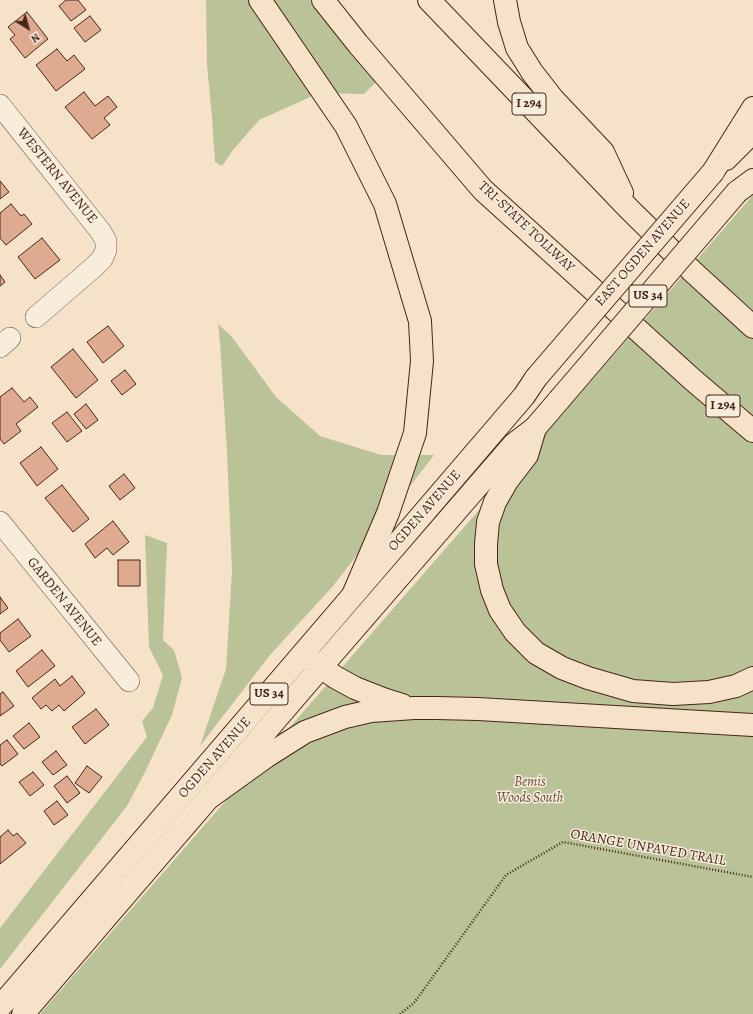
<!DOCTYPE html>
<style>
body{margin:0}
#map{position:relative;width:753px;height:1014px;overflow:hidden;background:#f5e2c8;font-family:Alegreya,serif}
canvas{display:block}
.north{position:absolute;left:8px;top:8px;width:40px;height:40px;-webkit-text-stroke:3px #f8ecdb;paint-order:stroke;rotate:143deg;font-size:11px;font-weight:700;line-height:16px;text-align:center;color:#472618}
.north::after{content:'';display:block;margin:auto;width:14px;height:18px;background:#472618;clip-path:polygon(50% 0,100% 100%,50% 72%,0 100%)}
</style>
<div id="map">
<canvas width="753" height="1014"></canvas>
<div class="north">N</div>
</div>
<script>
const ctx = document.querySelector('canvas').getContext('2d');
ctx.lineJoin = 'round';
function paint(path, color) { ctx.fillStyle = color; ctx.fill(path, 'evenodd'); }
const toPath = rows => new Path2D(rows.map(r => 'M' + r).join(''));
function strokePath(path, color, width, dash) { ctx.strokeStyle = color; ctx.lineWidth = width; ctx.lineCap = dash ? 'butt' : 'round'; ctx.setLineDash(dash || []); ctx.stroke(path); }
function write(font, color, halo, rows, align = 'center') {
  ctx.font = font + ' Alegreya,serif'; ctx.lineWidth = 3; ctx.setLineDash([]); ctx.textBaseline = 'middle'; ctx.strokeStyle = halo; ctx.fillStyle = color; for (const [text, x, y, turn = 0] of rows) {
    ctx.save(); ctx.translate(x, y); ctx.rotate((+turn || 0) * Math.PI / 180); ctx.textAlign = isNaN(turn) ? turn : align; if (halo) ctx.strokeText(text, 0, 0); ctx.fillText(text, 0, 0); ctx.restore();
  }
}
paint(toPath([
 [206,0,310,0,379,79,364,94,319,93,259,120,233,150,222,166,215,162,212,117,207,65],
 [753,195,753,1014,40,1014,527,455],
 [218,324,232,337,276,397,320,436,381,455,434,455,333,586,270,655,200,746,226,669,232,571,227,452,220,343],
 [145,535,167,543,163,640,174,650,182,678,172,715,145,772,127,806,0,969,0,928,147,737,142,721,153,708,163,675,149,647]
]), '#bac397');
const building = toPath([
 [66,0,78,0,86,10,71,21,59,6,66,0],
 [27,12,48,39,25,58,10,39,15,35,8,27,27,12],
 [90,16,101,30,85,42,74,28,90,16],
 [57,49,67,61,74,55,85,69,56,91,36,65,57,49],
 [84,92,95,106,108,96,117,107,104,118,110,125,92,139,65,107,84,92],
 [0,181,9,192,0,199,0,181],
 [11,204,21,216,24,214,32,224,6,245,0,238,0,213,11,204],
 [42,238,60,260,35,279,18,257,42,238],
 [0,275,5,282,0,286,0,275],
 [108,326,124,346,103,363,87,342,108,326],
 [73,349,98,380,76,398,51,367,73,349],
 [125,370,136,384,122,395,111,381,125,370],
 [12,388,24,402,30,397,38,407,16,424,21,431,4,444,0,439,0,397,12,388],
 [86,404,98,420,86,429,74,414,86,404],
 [67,412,82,431,67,442,52,423,67,412],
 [41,447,58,469,37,486,20,463,41,447],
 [124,474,135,488,120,500,109,486,124,474],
 [62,485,89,519,73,532,45,498,62,485],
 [113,521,129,542,113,555,107,548,95,558,85,544,113,521],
 [118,560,140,560,140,586,118,586,118,560],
 [0,597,8,608,0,614,0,597],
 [18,619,31,636,9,652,0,640,0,633,18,619],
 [42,650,55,666,28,687,16,671,42,650],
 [72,676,85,693,64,711,59,705,52,711,46,705,41,709,32,698,55,679,60,686,72,676],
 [3,692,14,706,0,716,0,694,3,692],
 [96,709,109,725,85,744,72,727,96,709],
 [29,723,40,737,24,749,13,736,29,723],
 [7,740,18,754,2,766,0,764,0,745,7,740],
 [56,751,67,765,53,775,42,762,56,751],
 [87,766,102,777,89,793,75,783,87,766],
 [33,772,44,785,30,796,19,782,33,772],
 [67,776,80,793,67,803,54,786,67,776],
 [57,801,68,815,54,825,44,811,57,801],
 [8,830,13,836,17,833,26,843,0,864,0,837,8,830]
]);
paint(building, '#deaa90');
strokePath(building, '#472618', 1);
const street = toPath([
 [0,105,101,232,106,241,106,250,102,259,95,266,36,317],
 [0,347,10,338],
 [0,522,129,681]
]);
const primary = toPath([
 [726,159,753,132],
 [0,1007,524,396,536,378],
 [23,1014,308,682,514,444,535,428,559,400]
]);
const highway = toPath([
 [260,0,346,126,385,204,420,321,422,361,415,433,388,513,353,595],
 [323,0,358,44,483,190,693,380,753,431],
 [429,0,629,209,692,271,753,327],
 [505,0,509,22,517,48,532,72,553,99,603,152,622,193],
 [713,172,753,108],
 [737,192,753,180],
 [535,428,527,455,507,481,495,502,488,522,486,544,486,564,492,590,500,610,515,632,536,653,562,668,588,678,633,691,673,694,709,692,736,686,753,678],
 [303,654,335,677,355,688,383,699,402,705],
 [210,797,267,756,305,732,345,717,371,711,414,708,436,708,478,709,753,725]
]);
strokePath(street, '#725544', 22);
strokePath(primary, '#472618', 24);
strokePath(highway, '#472618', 24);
strokePath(toPath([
 [400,1014,414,1003,506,875,563,842,753,877]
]), '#472618', 2.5, [1, 2]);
strokePath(street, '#f8ecdb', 21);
strokePath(primary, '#f5e2c8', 22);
strokePath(highway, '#f5e2c8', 22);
const primaryBridge = toPath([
 [536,378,713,172],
 [559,400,737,192]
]);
strokePath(primaryBridge, '#472618', 24, []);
strokePath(primaryBridge, '#f5e2c8', 22);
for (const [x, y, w] of [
 [529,104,34],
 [648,296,38],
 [723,406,34],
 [269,694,38]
]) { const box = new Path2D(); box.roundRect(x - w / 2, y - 11, w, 22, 3); ctx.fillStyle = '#f8ecdb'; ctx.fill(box); strokePath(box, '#472618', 1); }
write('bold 13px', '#472618', null, [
 ["I 294",529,104],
 ["US 34",648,296],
 ["I 294",723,406],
 ["US 34",269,694]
]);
write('14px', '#472618', '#f8ecdb', [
 ["WESTERN AVENUE",57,176,51],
 ["TRI-STATE TOLLWAY",526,227,43],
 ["EAST OGDEN AVENUE",643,253,-49],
 ["OGDEN AVENUE",425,511,-49],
 ["GARDEN AVENUE",64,602,51],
 ["OGDEN AVENUE",215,758,-49],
 ["ORANGE UNPAVED TRAIL",648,848,10]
]);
write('italic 14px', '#644d38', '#f8ecdb', [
 ["Bemis",530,783],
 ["Woods South",530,799]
]);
</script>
